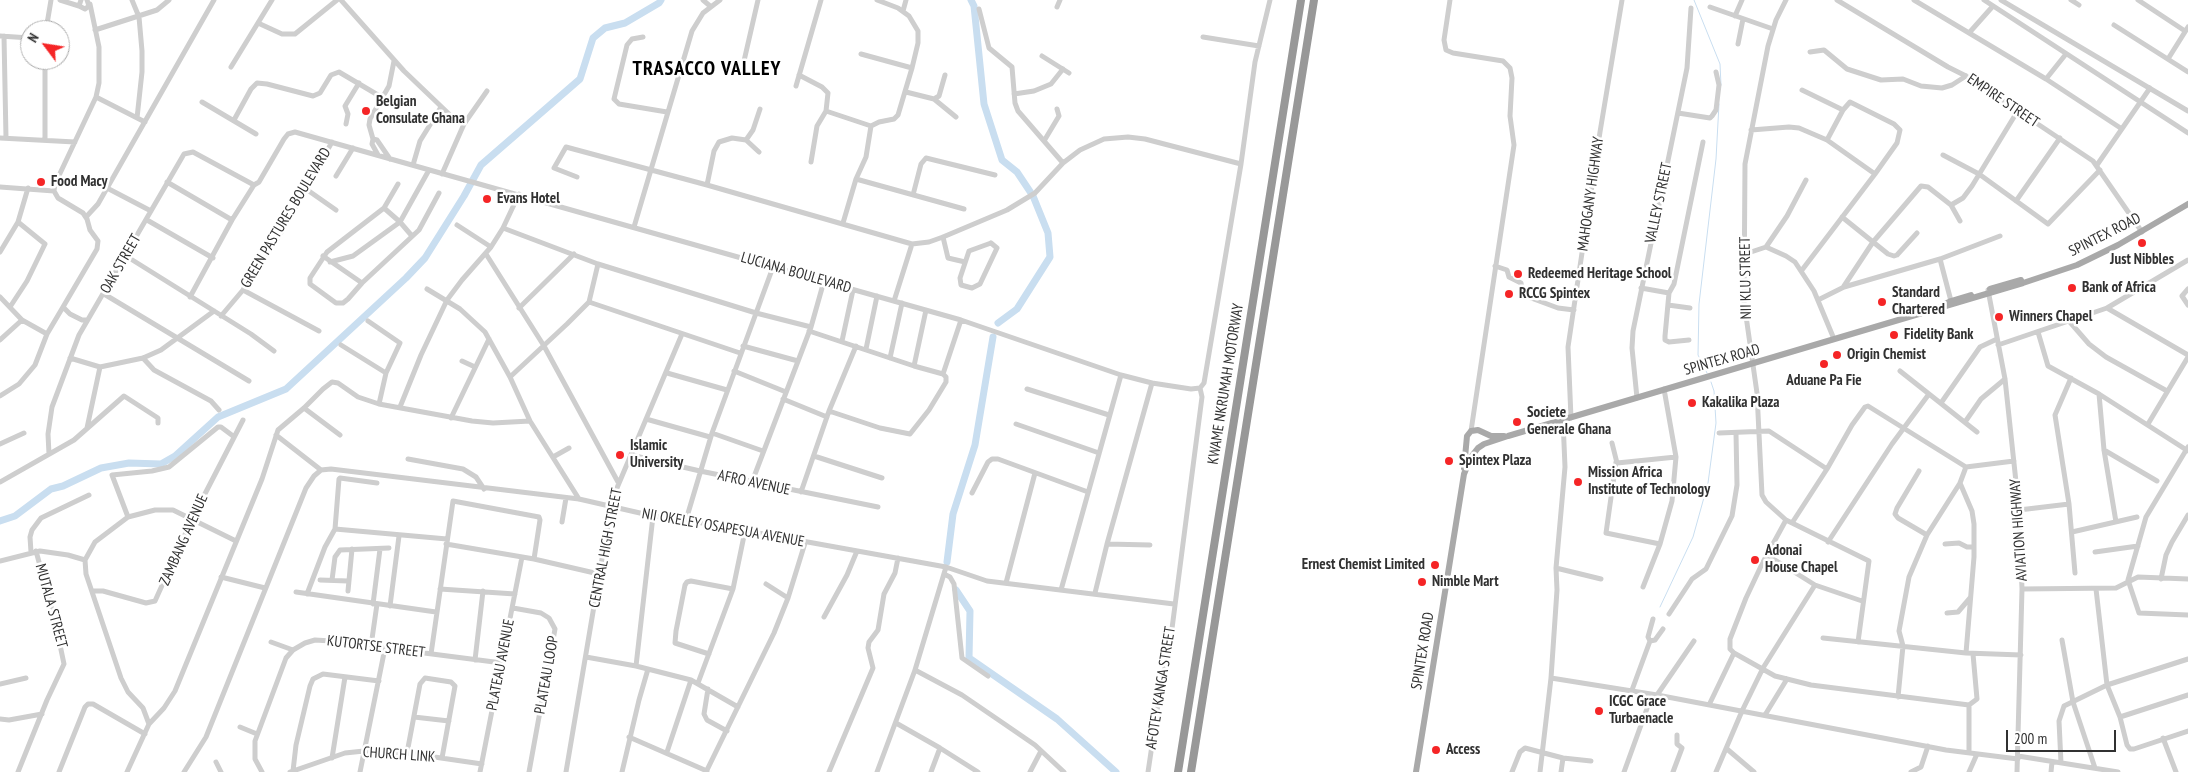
<!DOCTYPE html>
<style>
body{margin:0}
#map{position:relative;width:2188px;height:772px;overflow:hidden;background:#fff;font-family:"PT Sans Narrow",sans-serif}
canvas{display:block}
.north{position:absolute;left:20px;top:20px;width:50px;height:50px;box-sizing:border-box;background:#fff;border:1px solid #adadad;border-radius:50%;rotate:301deg;font-size:14px;font-weight:700;line-height:20px;text-align:center;color:#313131}
.north::after{content:'';display:block;margin:auto;width:18px;height:22px;background:#f52526;clip-path:polygon(50% 0,100% 100%,50% 72%,0 100%)}
.scale{position:absolute;left:2006px;top:730px;width:110px;height:22px;box-sizing:border-box;border:2px solid #313131;border-top:0;padding-left:6px;font-size:15px;line-height:18px;white-space:nowrap;color:#313131;-webkit-text-stroke:4px #fff;paint-order:stroke}
</style>
<div id="map">
<canvas width="2188" height="772"></canvas>
<div class="north">N</div>
<div class="scale">200 m</div>
</div>
<script>
const ctx = document.querySelector('canvas').getContext('2d');
ctx.lineJoin = 'round';
const toPath = rows => new Path2D(rows.map(r => 'M' + r).join(''));
function strokePath(path, color, width, dash) { ctx.strokeStyle = color; ctx.lineWidth = width; ctx.lineCap = dash ? 'butt' : 'round'; ctx.setLineDash(dash || []); ctx.stroke(path); }
function write(font, color, halo, rows, align = 'center') {
  ctx.font = font + ' "PT Sans Narrow",sans-serif'; ctx.lineWidth = 5; ctx.setLineDash([]); ctx.textBaseline = 'middle'; ctx.strokeStyle = halo; ctx.fillStyle = color; for (const [text, x, y, turn = 0] of rows) {
    ctx.save(); ctx.translate(x, y); ctx.rotate((+turn || 0) * Math.PI / 180); ctx.textAlign = isNaN(turn) ? turn : align; if (halo) ctx.strokeText(text, 0, 0); ctx.fillText(text, 0, 0); ctx.restore();
  }
}
strokePath(toPath([
 [1694,0,1720,64,1721,85],
 [1707,373,1698,355,1699,304,1716,159,1719,104],
 [1660,607,1693,537,1708,483,1716,423,1714,391,1711,382]
]), '#c9def0', 1);
strokePath(toPath([
 [971,0,974,6,984,104,1002,160,1017,172,1033,196,1048,233,1050,257,1017,309,998,323],
 [0,521,15,516,51,489,63,486,101,468,129,463,161,464,175,456,218,417,286,389,406,278,425,258,464,196,481,165,580,79,593,38,605,28,625,23,659,3,661,0],
 [947,562,953,514,975,445,993,337],
 [956,590,970,611,969,658,1057,719,1116,772]
]), '#c9def0', 7);
strokePath(toPath([
 [60,0,79,6],
 [81,0,79,6,85,9,89,6,87,0],
 [132,0,139,17,142,51,142,72,137,118],
 [341,0,404,71,449,114],
 [703,0,710,6],
 [1450,0,1444,40,1446,50,1453,53,1503,61,1510,68,1512,78,1510,116,1514,145,1471,431],
 [1786,0,1776,20,1768,46,1745,164,1744,302,1757,393,1762,495,1766,502,1786,520,1869,561,1858,642],
 [1837,0,1948,67,1966,76,2093,161,2142,232],
 [1914,0,2046,79,2122,129],
 [1984,0,2188,133],
 [2001,0,2188,111],
 [2071,0,2079,5],
 [2138,0,2185,31],
 [1057,7,1060,0],
 [1710,7,1773,29],
 [979,9,989,48,1012,67,1015,103,1018,111,1063,163],
 [903,11,906,0],
 [1735,16,1742,0],
 [258,23,282,34,295,34,337,0],
 [2114,25,2188,72],
 [46,30,51,0],
 [95,30,157,10,169,0],
 [1969,33,1993,6],
 [0,36,30,38],
 [4,36,6,138],
 [643,37,632,39,627,45,614,99,619,104,667,112],
 [1203,37,1259,46],
 [1738,44,1743,19],
 [1810,52,1824,50,1847,69,1881,80,1903,79,1921,86,1942,88,1952,85,1966,76],
 [861,54,912,68],
 [1042,56,1069,73],
 [2168,59,2188,27],
 [45,60,45,140],
 [231,67,272,0],
 [741,74,758,0],
 [799,75,822,87,828,93,826,111,817,126,811,162],
 [2046,79,2066,54],
 [796,86,821,0],
 [1802,90,1843,110],
 [906,92,934,99,956,117],
 [1014,94,1034,91,1051,84,1063,69],
 [96,97,145,122],
 [934,99,939,96,945,75],
 [202,102,256,134],
 [826,111,871,126,879,122,894,119,898,115,912,68,918,43,918,31,909,16,898,8,877,0],
 [1678,113,1710,118,1712,116,1716,110,1719,85,1716,72],
 [234,120,251,89,257,83,267,84,313,96,320,93,331,75,339,72,383,98],
 [346,124,348,114,345,106,359,83],
 [1751,130,1789,127,1799,128,1827,140,1875,174],
 [0,138,75,142],
 [373,139,377,140,390,159],
 [746,140,753,130,760,109],
 [1044,141,1059,116,1057,109],
 [378,155,372,144,373,139,369,125,370,119,389,86,394,61],
 [1943,155,1979,174,2048,224,2100,170],
 [413,165,420,141,441,107],
 [2097,165,2150,88],
 [442,174,464,124,487,91],
 [336,176,353,148],
 [577,177,554,168,566,147,707,185,912,244,929,242,943,237,1007,210,1035,193,1063,163,1080,150,1104,139,1128,137,1145,139,1241,164],
 [856,179,964,209],
 [167,182,232,220],
 [398,184,384,208,327,252,310,278,310,284,336,303,343,303,348,299,362,283,419,230,439,193],
 [707,185,714,151,719,142,732,138,746,140,759,152],
 [0,187,54,191],
 [107,188,151,211],
 [306,189,336,210],
 [54,191,55,184,96,97,99,83,99,47,90,4],
 [54,191,58,198,83,213,87,219,90,230,98,241,97,249,63,307,70,314,82,320,87,320],
 [913,195,921,164,926,158,995,175],
 [2016,201,2060,138],
 [1951,205,1963,198,1972,186,2017,112],
 [384,208,400,222,412,236],
 [86,217,98,204,214,0],
 [1842,217,1888,254,1894,256,1897,255,1917,233],
 [147,220,213,258],
 [843,223,856,179,866,157,871,126],
 [457,225,491,247],
 [634,227,692,31,703,13,720,0],
 [503,228,598,264,756,313,811,327],
 [943,237,948,258,965,262],
 [991,243,997,248,980,284,972,288,961,285,960,278,969,251,991,243],
 [1766,247,1787,216,1806,180],
 [0,252,18,222,28,188],
 [486,254,544,346,618,482],
 [1745,254,1766,247,1786,256,1795,262,1814,291,1834,339],
 [126,256,251,334,274,351],
 [323,256,362,283],
 [1940,259,1951,301],
 [330,262,353,256,400,222,429,170],
 [1495,266,1507,270,1509,277,1521,283,1523,295,1558,308,1574,310],
 [1802,270,1875,174,1897,143,1900,130,1894,124,1850,102,1843,110,1827,140],
 [1844,286,1873,242,1921,186,1928,187,1951,205,1960,221],
 [1641,288,1669,293],
 [427,289,460,309,485,332,510,377,530,421,579,499],
 [2188,289,2182,296,2188,305],
 [243,290,319,331],
 [1988,290,2005,379,2019,510,2022,589,2017,772],
 [104,294,249,381],
 [0,297,22,320,47,334],
 [190,297,232,220,254,185,259,182,284,139,288,134,295,132,961,320,1121,375,1152,383,1191,389,1200,388],
 [1818,300,1844,287,1940,259,2000,236],
 [894,301,912,244],
 [589,302,740,353],
 [1668,305,1690,308],
 [10,307,27,281,45,244,18,222],
 [519,308,574,254],
 [2107,308,2188,355],
 [221,316,243,290,279,236,332,142],
 [368,321,400,343,386,373,379,404],
 [2069,321,2089,344,2106,357,2167,391],
 [809,331,914,366,943,374,961,320],
 [2038,332,2048,366,2099,394,2188,451],
 [0,340,22,320],
 [1689,340,1669,342,1665,340,1665,336,1669,293,1674,284,1703,142],
 [842,341,853,290],
 [341,345,386,373],
 [1998,345,2107,308,2188,260],
 [743,346,798,361],
 [866,349,877,296],
 [70,358,100,367,143,358,161,350,214,311],
 [143,358,154,370,211,401,219,410],
 [890,358,902,303],
 [462,361,475,367],
 [914,366,926,310],
 [734,371,786,392],
 [1900,371,1977,432],
 [667,373,727,390],
 [510,377,567,324,589,302,598,264],
 [2071,378,2055,415,2069,504,2075,573],
 [1027,389,1109,415],
 [2099,394,2104,450,2116,522],
 [0,396,19,384,35,365,47,334,63,307],
 [1637,398,1632,348,1633,331,1687,68,1691,8],
 [783,399,827,417],
 [1941,403,1980,347,1997,339],
 [400,407,421,355,447,300,462,280,491,247,503,228,519,194],
 [304,408,340,435],
 [829,411,880,428,910,434,929,410,946,382,946,377,943,374],
 [451,418,489,339],
 [1571,418,1568,347,1600,132,1622,0],
 [646,419,710,437],
 [1965,422,1981,399,2005,379],
 [1016,424,1099,453],
 [2148,424,2188,357],
 [87,428,100,367],
 [712,433,763,451],
 [1719,433,1769,431,1827,469],
 [276,435,321,470,331,469,579,499,653,516,686,520,946,567,987,581,1174,604],
 [1612,443,1617,463,1676,457],
 [0,444,24,433],
 [2188,447,2146,517,2128,580,2139,613,2188,615],
 [2104,450,2157,481],
 [49,454,48,434,52,407,79,335,184,154,193,152,254,185],
 [631,455,700,471,878,507],
 [814,456,882,478],
 [553,457,569,448],
 [408,459,463,469,476,477,484,489],
 [1616,462,1606,533,1660,544],
 [1919,471,1897,508,1895,514,1898,518,1927,535],
 [0,482,74,440,124,396,158,418,158,423],
 [752,482,811,327,824,281],
 [1960,483,1972,511,1974,524,1974,557,1966,653],
 [801,492,829,411,856,346],
 [972,493,988,462,992,459,998,459,1088,492],
 [2019,510,2069,504],
 [128,517,112,475,152,471,169,467,218,427,221,427,233,436],
 [686,520,712,433,773,267],
 [1786,520,1762,564,1746,598,1730,639,1730,649,1734,653,1775,676,1811,685,1969,705,1969,753],
 [562,522,566,498],
 [1792,523,1827,469,1852,425,1865,407,1868,406,1966,467,2014,461],
 [335,529,447,539],
 [2072,532,2137,517],
 [1828,542,1892,444,1929,394],
 [446,544,534,559,599,574],
 [1107,544,1150,545],
 [1945,544,1959,543,1967,547,1974,547],
 [31,552,30,537,32,530,41,518,89,495],
 [2095,552,2138,546],
 [1767,555,1815,585],
 [0,561,40,551,68,555,85,560],
 [1556,568,1601,579],
 [944,574,950,577,954,584,962,658,988,676],
 [221,577,265,588],
 [2161,579,2166,555,2172,542,2188,515],
 [320,580,348,581],
 [332,580,335,557,340,550,389,548],
 [1006,583,1035,473],
 [766,584,788,598],
 [1643,587,1660,544,1672,501,1676,457,1664,389],
 [440,589,515,594],
 [2022,589,2116,588,2138,577,2188,579],
 [2096,589,2107,685,2120,717,2127,745,2130,749,2134,749,2188,731],
 [1061,590,1121,375],
 [92,591,103,591,146,603,155,601,192,519,243,420],
 [348,591,352,549],
 [296,592,436,612],
 [1095,593,1107,544,1152,383],
 [307,594,325,547,335,529,339,479,340,478,377,483],
 [373,604,380,549],
 [390,606,399,536],
 [513,608,541,613,549,618,555,629,529,772],
 [1947,613,1958,612,1970,598],
 [1669,614,1692,579,1706,569,1732,516,1737,485,1736,433],
 [824,617,847,575,857,551],
 [1653,619,1648,637,1650,641,1655,640,1663,629],
 [1823,638,1966,653,2021,655],
 [2062,640,2073,702,2095,768],
 [271,642,293,650],
 [371,646,377,604],
 [431,654,453,501,539,517,540,520,534,559],
 [709,654,675,643,676,631,685,585,687,582,691,581,733,589],
 [586,657,636,666,691,680,738,707],
 [475,660,483,591],
 [636,666,653,516],
 [915,670,962,695,1003,723,1035,745,1064,772],
 [1551,678,1657,695,1946,750,2018,759],
 [698,683,733,589,745,531],
 [0,684,26,678],
 [708,689,704,714,707,720,727,731],
 [1632,690,1650,641],
 [1898,697,1903,646,1899,631,1909,577,1927,535,1960,483,1966,467],
 [1709,705,1734,653],
 [1969,705,1977,699,1973,654],
 [1765,715,1787,679],
 [414,717,449,721],
 [2120,717,2188,695],
 [0,719,9,720,42,714],
 [896,723,940,748,978,772],
 [149,724,164,708,175,691,262,479,278,430,304,408,323,389,332,382,338,383,358,397,379,404,472,421,493,423,530,421],
 [240,727,257,734],
 [629,737,707,771],
 [2163,738,2176,772],
 [1727,749,1754,772],
 [667,752,691,680],
 [407,753,420,684,425,678,451,682,455,686,442,758],
 [2018,756,2118,772],
 [332,758,345,677],
 [216,762,221,772],
 [2061,763,2059,721,2064,706,2107,685,2188,659],
 [293,771,296,745,310,686,313,679,323,674,379,681],
 [18,772,47,700,64,664,55,621,36,551],
 [59,772,85,707,88,704,93,704,145,734],
 [127,772,149,724,143,708,128,692,121,678,86,574,85,560,95,542,128,517,155,510,173,510,236,541],
 [184,772,206,737,306,488,314,476,321,470],
 [262,772,255,759,255,741,286,658,293,650,305,643,315,640,331,641,502,663],
 [290,772,345,753,364,751,407,753,482,764],
 [360,772,385,648],
 [480,772,522,557],
 [566,772,605,541,614,495,682,334],
 [622,772,639,700,648,669],
 [706,772,774,633,788,598,805,543],
 [829,772,873,668,868,648,869,642,878,630,884,594,895,573,898,558],
 [877,772,915,670,946,567],
 [931,772,940,748],
 [1030,772,1041,751],
 [1148,772,1161,685,1170,644,1202,397,1200,388,1204,383,1241,164,1255,62,1270,0],
 [1512,772,1520,752,1525,748,1563,758,1591,761],
 [1540,772,1551,678,1557,590,1556,568,1565,467,1563,420],
 [1561,772,1563,758],
 [1624,772,1649,703,1657,695,1694,641],
 [1673,772,1682,748,1677,744,1677,735],
 [1716,772,1742,711,1763,668,1815,585,1862,601],
 [1911,772,1921,767,1928,746],
 [1969,772,1977,754],
 [2051,772,2052,762]
]), '#cecece', 5);
strokePath(toPath([
 [1990,289,2021,280],
 [1943,305,1951,301,1971,295],
 [1464,468,1467,436,1471,431,1478,430,1491,436,1504,436],
 [1416,772,1464,474,1471,457,1478,448,1484,444,1508,436,2023,283,2077,265,2118,245,2188,204]
]), '#a9a9a9', 6);
strokePath(toPath([
 [1178,772,1301,0],
 [1191,772,1314,0]
]), '#989898', 8);
for (const [x, y, r, color] of [
 [366,111,5,"#f52526"],
 [41,182,5,"#f52526"],
 [487,199,5,"#f52526"],
 [2142,243,5,"#f52526"],
 [1518,274,5,"#f52526"],
 [2072,288,5,"#f52526"],
 [1509,294,5,"#f52526"],
 [1882,302,5,"#f52526"],
 [1999,317,5,"#f52526"],
 [1894,335,5,"#f52526"],
 [1837,355,5,"#f52526"],
 [1824,364,5,"#f52526"],
 [1692,403,5,"#f52526"],
 [1517,422,5,"#f52526"],
 [620,455,5,"#f52526"],
 [1449,461,5,"#f52526"],
 [1578,482,5,"#f52526"],
 [1755,560,5,"#f52526"],
 [1435,565,5,"#f52526"],
 [1422,582,5,"#f52526"],
 [1599,711,5,"#f52526"],
 [1436,750,5,"#f52526"]
]) { const dot = new Path2D(); dot.arc(x, y, r, 0, 2 * Math.PI); ctx.fillStyle = color; ctx.fill(dot); strokePath(dot, '#fff', 2); }
write('15px', '#313131', '#fff', [
 ["EMPIRE STREET",2003,101,34],
 ["MAHOGANY HIGHWAY",1591,194,-82],
 ["VALLEY STREET",1659,203,-78],
 ["GREEN PASTURES BOULEVARD",286,218,-59],
 ["SPINTEX ROAD",2105,235,-27],
 ["OAK STREET",121,264,-60],
 ["LUCIANA BOULEVARD",796,273,16],
 ["NII KLU STREET",1746,278,-91],
 ["SPINTEX ROAD",1722,360,-16],
 ["KWAME NKRUMAH MOTORWAY",1226,384,-81],
 ["AFRO AVENUE",754,483,12],
 ["NII OKELEY OSAPESUA AVENUE",723,528,10],
 ["AVIATION HIGHWAY",2019,530,-94],
 ["ZAMBANG AVENUE",184,540,-66],
 ["CENTRAL HIGH STREET",606,548,-79],
 ["MUTALA STREET",51,606,75],
 ["KUTORTSE STREET",376,647,7],
 ["SPINTEX ROAD",1423,651,-81],
 ["PLATEAU AVENUE",501,665,-79],
 ["PLATEAU LOOP",547,675,-80],
 ["AFOTEY KANGA STREET",1161,688,-81],
 ["CHURCH LINK",399,755,4]
]);
write('bold 15px', '#313131', '#fff', [
 ["Belgian",376,102],
 ["Consulate Ghana",376,119],
 ["Food Macy",51,182],
 ["Evans Hotel",497,199],
 ["Just Nibbles",2142,260,"center"],
 ["Redeemed Heritage School",1528,274],
 ["Bank of Africa",2082,288],
 ["Standard",1892,293],
 ["Chartered",1892,310],
 ["RCCG Spintex",1519,294],
 ["Winners Chapel",2009,317],
 ["Fidelity Bank",1904,335],
 ["Origin Chemist",1847,355],
 ["Aduane Pa Fie",1824,381,"center"],
 ["Kakalika Plaza",1702,403],
 ["Societe",1527,413],
 ["Generale Ghana",1527,430],
 ["Islamic",630,446],
 ["University",630,463],
 ["Spintex Plaza",1459,461],
 ["Mission Africa",1588,473],
 ["Institute of Technology",1588,490],
 ["Adonai",1765,551],
 ["House Chapel",1765,568],
 ["Ernest Chemist Limited",1425,565,"right"],
 ["Nimble Mart",1432,582],
 ["ICGC Grace",1609,702],
 ["Turbaenacle",1609,719],
 ["Access",1446,750]
], 'left');
ctx.letterSpacing = '1px';
write('bold 20px', '#000', '#fff', [
 ["TRASACCO VALLEY",707,69]
]);
ctx.letterSpacing = '0px';
</script>
